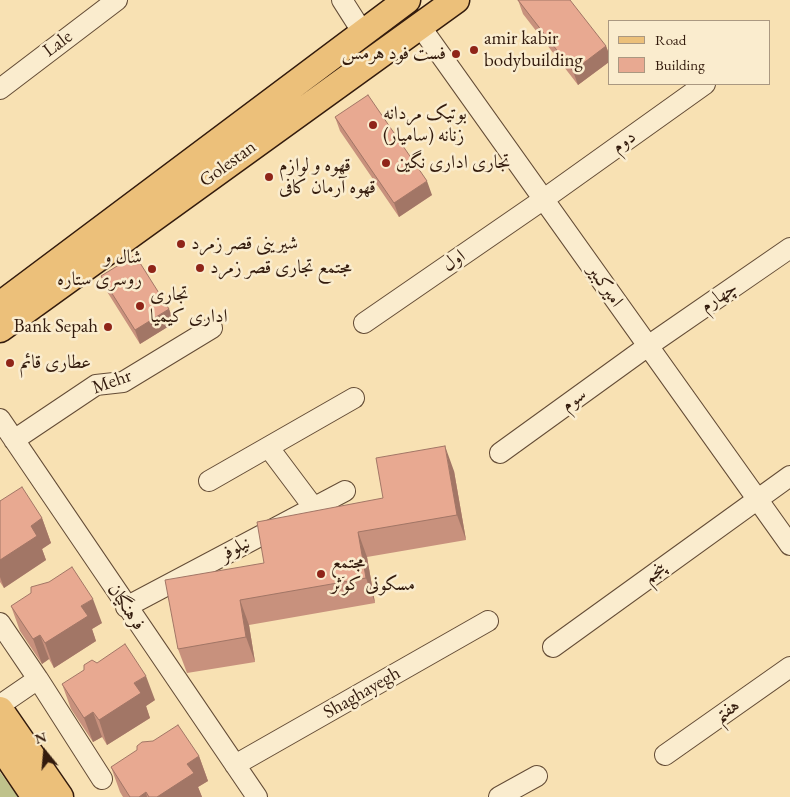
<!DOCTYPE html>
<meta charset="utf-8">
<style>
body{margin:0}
#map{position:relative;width:790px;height:797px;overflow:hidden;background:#f8e1b3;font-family:"EB Garamond",serif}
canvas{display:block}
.legend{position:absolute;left:608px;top:20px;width:162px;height:65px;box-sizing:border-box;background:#faecce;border:1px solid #aa9881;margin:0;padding:6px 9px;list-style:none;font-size:15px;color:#331b0d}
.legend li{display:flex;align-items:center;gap:10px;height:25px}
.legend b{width:25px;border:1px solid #aa9881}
.north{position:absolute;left:20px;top:727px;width:50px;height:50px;-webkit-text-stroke:4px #faecce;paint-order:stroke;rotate:343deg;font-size:14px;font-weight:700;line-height:20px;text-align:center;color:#331b0d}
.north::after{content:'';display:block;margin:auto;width:18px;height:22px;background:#331b0d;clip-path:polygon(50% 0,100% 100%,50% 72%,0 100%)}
</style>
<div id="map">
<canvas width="790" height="797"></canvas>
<ul class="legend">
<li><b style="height:6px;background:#ecc07a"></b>Road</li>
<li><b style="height:14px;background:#e8a991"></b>Building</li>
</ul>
<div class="north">N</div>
</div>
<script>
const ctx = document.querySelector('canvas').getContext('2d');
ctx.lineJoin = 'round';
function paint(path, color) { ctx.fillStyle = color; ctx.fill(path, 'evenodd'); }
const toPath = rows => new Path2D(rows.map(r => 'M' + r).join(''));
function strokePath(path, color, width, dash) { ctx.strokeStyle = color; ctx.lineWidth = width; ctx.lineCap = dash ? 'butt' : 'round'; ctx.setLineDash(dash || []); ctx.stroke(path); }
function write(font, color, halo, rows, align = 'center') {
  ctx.font = font + ' "EB Garamond",Amiri,serif'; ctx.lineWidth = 5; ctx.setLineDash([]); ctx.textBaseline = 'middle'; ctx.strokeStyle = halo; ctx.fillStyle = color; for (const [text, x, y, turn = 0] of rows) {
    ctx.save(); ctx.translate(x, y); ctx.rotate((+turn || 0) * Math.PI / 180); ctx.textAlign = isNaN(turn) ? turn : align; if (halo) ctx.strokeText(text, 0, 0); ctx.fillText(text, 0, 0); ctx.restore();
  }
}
paint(toPath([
 [0,772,18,797,0,797]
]), '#bfc28b');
const minor = toPath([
 [342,0,363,33],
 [420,26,790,545],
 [0,89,117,0],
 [364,323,544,199,705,84],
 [0,419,257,797],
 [14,440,96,385,123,382,212,328],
 [269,448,314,508],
 [500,453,648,346,790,248],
 [209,481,354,398],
 [126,607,345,491],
 [0,623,38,679,102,779],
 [553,647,790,476],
 [0,705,38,679],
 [665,755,790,667],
 [235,765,488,621],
 [499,797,537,776]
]);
const major = toPath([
 [0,305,407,0],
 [0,329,456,0],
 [0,710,60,797],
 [0,745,35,797]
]);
strokePath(minor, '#644c36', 22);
strokePath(major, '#331b0d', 29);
strokePath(minor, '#faecce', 20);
strokePath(major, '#ecc07a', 26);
paint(toPath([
 [518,0,606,46,609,54,609,62,578,85,523,14],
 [335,117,432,195,399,217,340,131],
 [101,276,169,309,174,323,140,344,106,290],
 [454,471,466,540,367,557,375,603,249,625,255,662,187,673,178,649,264,563,383,498],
 [0,501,42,518,51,543,42,549,46,560,4,588,0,582],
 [11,606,102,623,92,629,96,641,54,668,49,659,42,664,20,631],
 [62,684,155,700,146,706,150,718,107,745,102,737,93,742,71,709],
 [199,756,208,781,198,787,202,797,123,797,120,792,111,767]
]), '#c8917d');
paint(toPath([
 [606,46,609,54,609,62,578,85,573,71],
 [427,181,432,195,399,217,394,203],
 [169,309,174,323,140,344,135,330],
 [445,446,454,471,466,540,457,515],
 [42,518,51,543,42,549,46,560,4,588,0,577,0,560,31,526],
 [358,532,367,557,375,603,366,578],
 [93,599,102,623,92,629,96,641,54,668,45,643,81,606],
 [240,600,249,625,255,662,246,637],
 [40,635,49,659,42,664,33,639],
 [146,676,155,700,146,706,150,718,107,745,99,720,134,683],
 [93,712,102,737,93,742,84,718],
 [199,756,208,781,198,787,202,797,157,797,187,764],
 [146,792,147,797,139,797]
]), '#a27666');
const building = toPath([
 [518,0,570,0,606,46,573,71,518,0],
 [368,95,427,181,394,203,335,117,368,95],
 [135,255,169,309,135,330,101,276,135,255],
 [445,446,457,515,358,532,366,578,240,600,246,637,178,649,165,580,264,563,257,522,383,498,376,458,445,446],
 [22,487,42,518,31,526,37,536,0,560,0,501,22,487],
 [72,567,93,599,81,606,88,616,45,643,40,635,33,639,11,606,31,593,31,587,49,582,72,567],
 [125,644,146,676,134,683,141,693,99,720,93,712,84,718,62,684,84,670,84,665,92,660,97,663,125,644],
 [178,725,199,756,187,764,194,773,157,797,149,797,146,792,139,797,130,797,111,767,137,750,137,746,142,742,153,741,178,725]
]);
paint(building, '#e8a991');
strokePath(building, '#a27666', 1);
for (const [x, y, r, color] of [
 [474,50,5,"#8f2418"],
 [456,54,5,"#8f2418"],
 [373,125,5,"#8f2418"],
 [386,163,5,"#8f2418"],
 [269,177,5,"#8f2418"],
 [181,244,5,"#8f2418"],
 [200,268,5,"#8f2418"],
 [152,269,5,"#8f2418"],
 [140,306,5,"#8f2418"],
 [108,327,5,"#8f2418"],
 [10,363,5,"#8f2418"],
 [321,574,5,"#8f2418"]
]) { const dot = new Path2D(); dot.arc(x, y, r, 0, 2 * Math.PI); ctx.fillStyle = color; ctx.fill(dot); strokePath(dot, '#faecce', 2); }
write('19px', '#331b0d', '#faecce', [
 ["amir kabir",484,39],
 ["bodybuilding",484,61],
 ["فست فود هرمس",446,54,"right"],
 ["بوتیک مردانه",383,114],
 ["زنانه (سامیار)",383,136],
 ["تجاری اداری نگین",396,163],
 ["قهوه و لوازم",279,166],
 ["قهوه آرمان کافی",279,188],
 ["شیرینی قصر زمرد",191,244],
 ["شال و",142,258,"right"],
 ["روسری ستاره",142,280,"right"],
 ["مجتمع تجاری قصر زمرد",210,268],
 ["تجاری",150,295],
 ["اداری کیمیا",150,317],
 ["Bank Sepah",98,327,"right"],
 ["عطاری قائم",20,363],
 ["مجتمع",331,563],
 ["مسکونی کوثر",331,585]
], 'left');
write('19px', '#331b0d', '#faecce', [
 ["Lale",58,44,-37],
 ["دوم",624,142,-36],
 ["Golestan",228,164,-36],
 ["اول",454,261,-35],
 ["امیرکبیر",605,286,55],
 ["چهارم",719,297,-34],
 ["Mehr",112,382,-20],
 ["سوم",574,400,-36],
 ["نیلوفر",235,549,-28],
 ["پنجم",655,573,-36],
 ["فرهنگیان",126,607,56],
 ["Shaghayegh",362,693,-30],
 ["هفتم",727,711,-35]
]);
</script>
